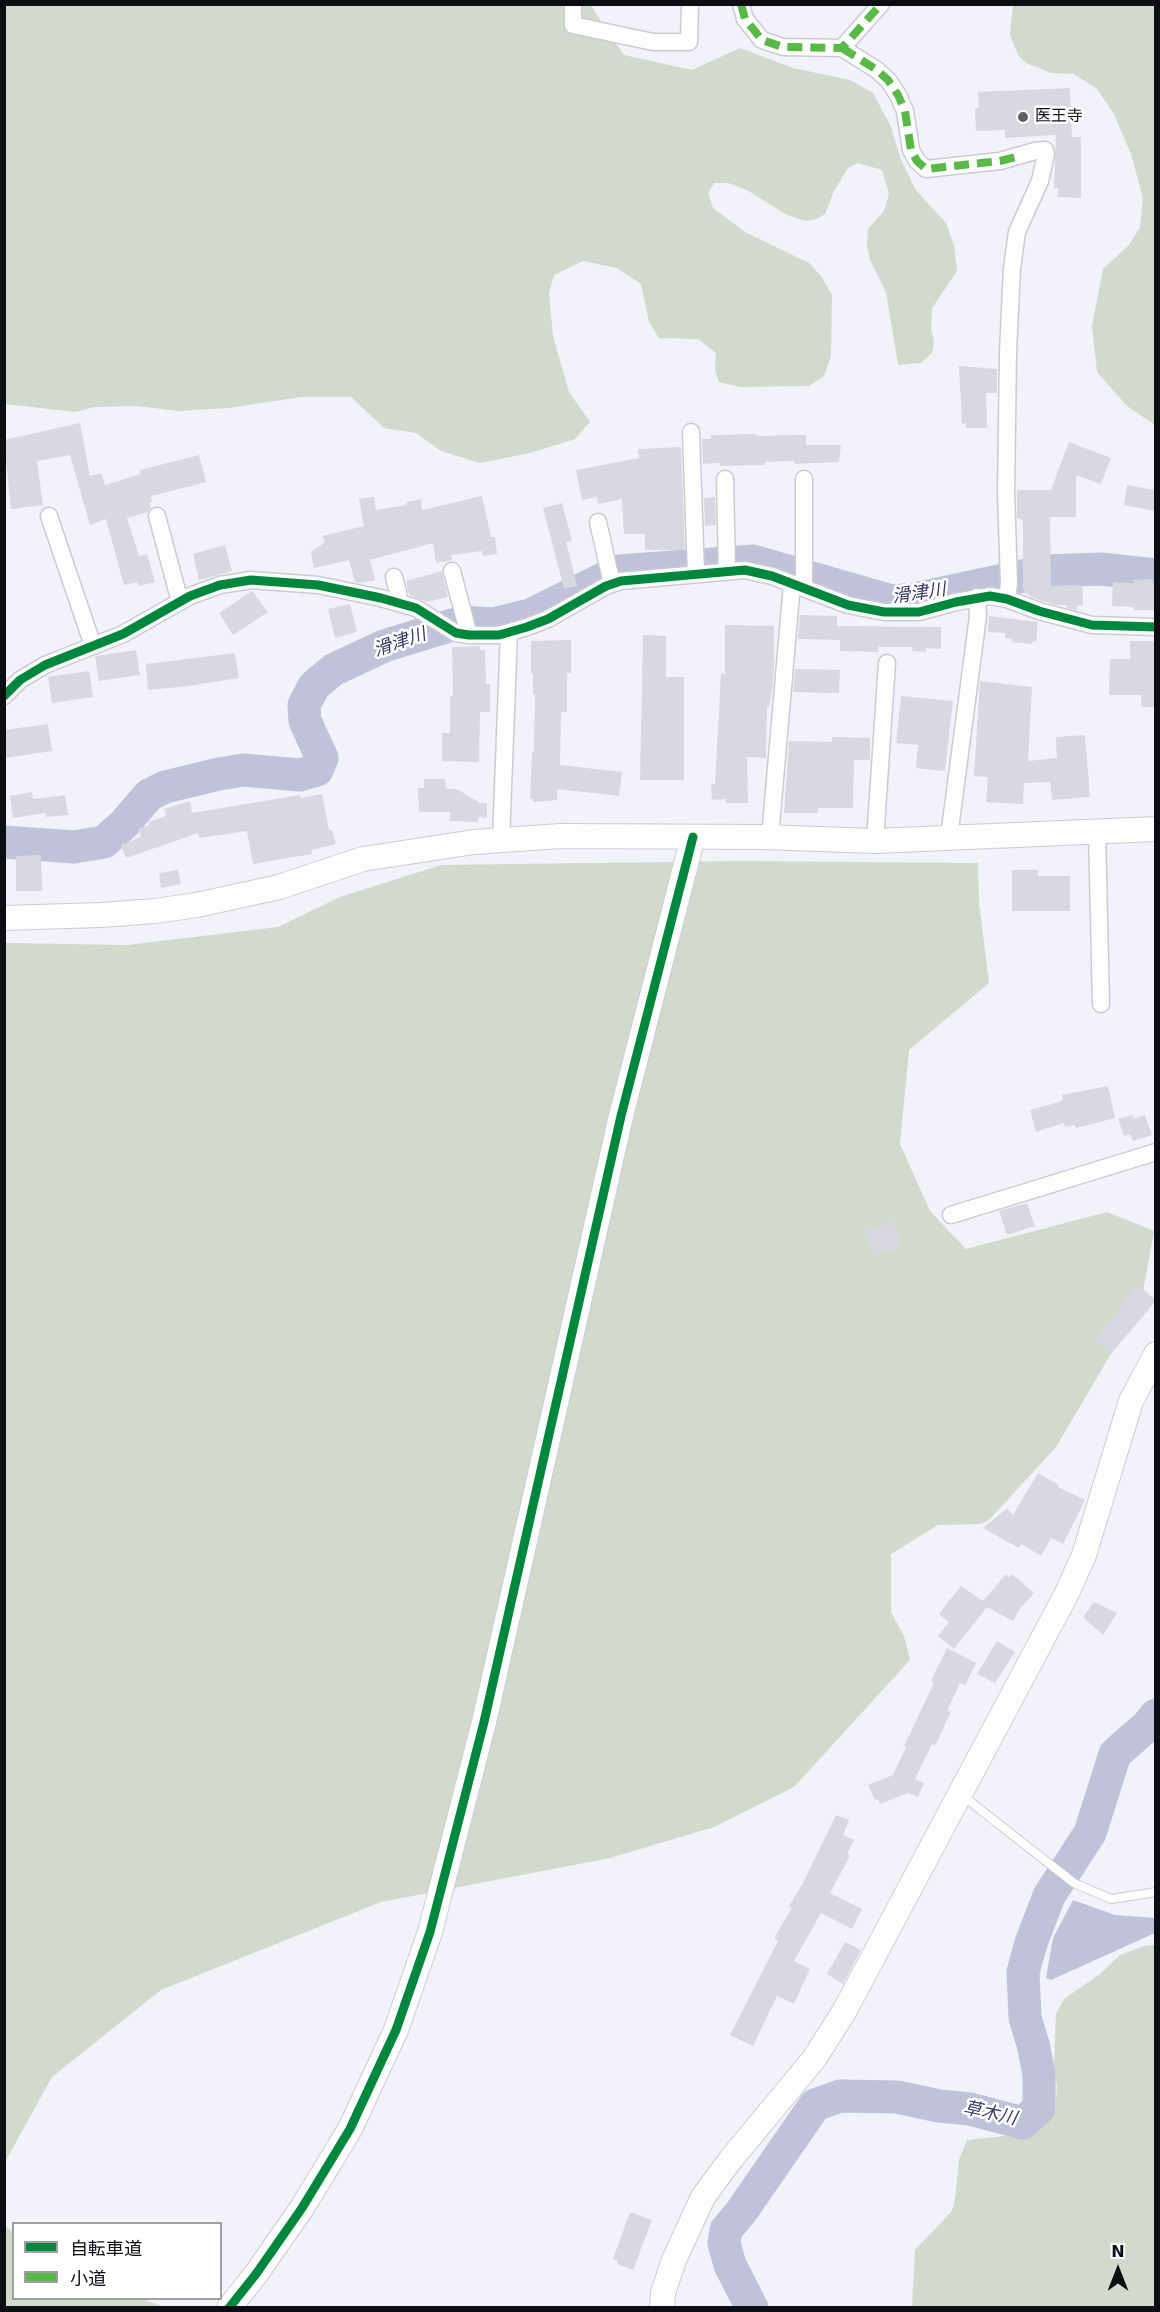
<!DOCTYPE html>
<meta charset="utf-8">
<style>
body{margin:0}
#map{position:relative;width:1160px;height:2312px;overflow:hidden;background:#f1f2fa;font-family:"DejaVu Sans","Noto Sans JP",sans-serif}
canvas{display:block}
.frame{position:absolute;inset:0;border:6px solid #0d0e14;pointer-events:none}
.legend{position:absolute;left:12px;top:2222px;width:210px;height:78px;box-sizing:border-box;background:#fff;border:2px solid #9e9fa1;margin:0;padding:8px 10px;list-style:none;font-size:18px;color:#0d0e14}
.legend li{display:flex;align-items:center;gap:12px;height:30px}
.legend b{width:30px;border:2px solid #9e9fa1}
.north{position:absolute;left:1088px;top:2240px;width:60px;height:60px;-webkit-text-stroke:4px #fff;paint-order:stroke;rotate:0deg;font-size:16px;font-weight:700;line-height:24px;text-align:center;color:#0d0e14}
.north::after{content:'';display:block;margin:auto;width:21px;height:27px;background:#0d0e14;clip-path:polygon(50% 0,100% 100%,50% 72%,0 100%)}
</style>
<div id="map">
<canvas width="1160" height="2312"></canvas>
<div class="frame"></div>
<ul class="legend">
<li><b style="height:8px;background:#00873e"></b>自転車道</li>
<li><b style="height:8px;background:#58b947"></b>小道</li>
</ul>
<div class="north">N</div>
</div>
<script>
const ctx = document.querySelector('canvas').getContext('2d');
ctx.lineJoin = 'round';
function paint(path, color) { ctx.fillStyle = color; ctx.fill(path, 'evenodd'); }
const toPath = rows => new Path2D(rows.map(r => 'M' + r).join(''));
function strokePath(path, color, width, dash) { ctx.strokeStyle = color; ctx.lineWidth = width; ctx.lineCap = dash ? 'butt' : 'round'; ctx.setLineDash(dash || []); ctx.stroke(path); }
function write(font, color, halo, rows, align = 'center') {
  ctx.font = font + ' "DejaVu Sans","Noto Sans JP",sans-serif'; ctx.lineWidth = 5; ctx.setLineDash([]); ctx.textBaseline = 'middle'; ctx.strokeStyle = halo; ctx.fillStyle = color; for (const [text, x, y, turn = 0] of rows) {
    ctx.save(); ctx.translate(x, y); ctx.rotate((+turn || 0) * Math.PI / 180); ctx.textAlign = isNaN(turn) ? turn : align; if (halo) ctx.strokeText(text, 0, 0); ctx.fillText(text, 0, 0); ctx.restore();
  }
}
paint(toPath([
 [4,5,591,5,606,30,624,55,692,70,740,48,793,68,850,80,873,93,891,127,900,157,915,189,946,223,954,245,957,271,932,308,931,329,934,341,932,353,921,363,898,365,886,292,870,260,867,245,868,229,884,211,889,194,882,170,858,163,848,168,834,191,825,214,817,219,806,221,787,215,747,190,728,183,714,183,708,193,713,208,745,232,809,263,821,276,832,295,831,356,824,376,809,386,740,387,719,382,715,371,716,353,698,339,659,338,649,322,641,284,617,268,583,261,554,275,549,293,553,336,569,392,590,422,575,439,530,453,480,463,441,451,416,433,384,428,351,397,301,397,229,408,178,411,137,406,94,407,75,412,5,404],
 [1013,5,1155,5,1155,425,1127,406,1097,372,1092,326,1103,269,1128,246,1140,228,1143,198,1131,154,1114,114,1097,89,1074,74,1051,73,1026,63,1018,55,1010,35],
 [740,861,978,863,979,903,989,983,909,1050,900,1144,930,1211,966,1249,1107,1212,1154,1231,1141,1303,1056,1447,989,1520,980,1524,938,1525,891,1554,891,1612,904,1636,910,1660,794,1787,714,1827,610,1858,381,1902,161,1990,52,2077,5,2162,5,943,127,945,278,927,340,897,441,865],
 [1155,1945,1155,2307,912,2307,915,2250,952,2211,955,2199,959,2160,967,2140,1014,2135,1046,2120,1055,2113,1057,2087,1054,2066,1056,2014,1064,1999,1100,1974,1120,1955,1144,1946],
 [4,2225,13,2232,14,2298,141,2299,164,2307,5,2307]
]), '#d2d9cd');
paint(toPath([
 [1073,1900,1115,1915,1155,1918,1155,1933,1051,1980,1046,1978,1053,1938]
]), '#bfc2d9');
strokePath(toPath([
 [4,842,74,847,104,842,124,824,149,795,165,787,219,774,243,770,300,775,317,770,322,758,305,721,304,705,314,686,333,670,384,646,462,622,494,624,530,615,619,571,753,561,892,601,915,599,1046,571,1101,569,1156,575],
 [752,2308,730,2265,724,2243,726,2230,741,2212,815,2105,840,2096,897,2097,939,2106,970,2109,1023,2123,1039,2108,1039,2074,1033,2044,1025,2018,1023,1972,1031,1943,1049,1896,1090,1833,1115,1754,1147,1726,1156,1715]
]), '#bfc2d9', 33);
paint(toPath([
 [1070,88,1072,137,1081,137,1081,198,1058,197,1058,188,1054,188,1056,135,1005,138,1005,130,976,131,975,108,979,108,978,92],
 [959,366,997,369,997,393,986,393,987,428,966,428,966,423,962,424],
 [80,423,90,476,101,473,105,485,141,474,140,470,199,455,206,482,151,496,152,502,149,503,151,508,148,512,127,518,139,556,147,554,155,582,139,586,138,582,124,585,106,519,90,525,70,455,37,461,43,505,11,509,4,440],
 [756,434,756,436,806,435,806,445,841,445,839,462,794,464,794,461,765,462,765,465,720,466,720,463,703,464,702,439,711,439,711,435],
 [1069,442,1111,458,1101,484,1076,475,1076,517,1050,517,1051,586,1082,585,1083,605,1079,605,1076,610,1067,608,1067,605,1057,605,1042,601,1031,597,1023,590,1023,520,1017,518,1017,490,1051,490],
 [681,447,685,550,645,550,645,534,624,534,622,499,598,504,597,497,582,500,576,470,639,458,638,449],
 [1127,485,1155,490,1155,511,1124,505],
 [482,496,491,537,495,537,497,554,483,556,482,551,451,555,452,560,436,563,433,543,370,560,375,580,361,583,355,582,349,560,314,568,311,552,325,542,322,536,364,526,359,499,374,497,376,510,407,505,407,502,421,499,422,510],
 [715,497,716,525,705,526,704,498],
 [562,503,572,541,566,542,577,586,564,589,543,508],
 [225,545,232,571,199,580,193,554],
 [442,571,448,597,427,602,409,595,406,581],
 [1153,579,1153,584,1155,584,1155,610,1134,610,1133,607,1112,606,1113,582,1133,583,1133,580],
 [252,591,268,612,233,635,219,613],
 [350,604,357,632,335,638,328,609],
 [800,615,837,616,837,626,941,627,941,649,926,648,926,652,912,651,913,647,878,647,878,652,840,651,840,640,798,639],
 [989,616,1038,622,1036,642,1032,641,1032,644,1012,642,1012,639,1005,638,1005,633,988,632],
 [725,625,774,626,774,668,772,691,769,707,767,707,766,758,747,757,748,803,726,803,726,799,712,800,711,784,715,784,721,674,725,674],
 [643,635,666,636,666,677,684,677,684,780,640,780],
 [571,640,571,673,567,673,567,712,561,712,560,765,622,772,619,796,558,789,557,800,533,802,533,799,530,799,532,752,534,752,535,695,533,695,533,673,531,673,531,641],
 [1130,641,1155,641,1155,707,1142,707,1141,695,1109,695,1110,659,1130,659],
 [480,646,480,650,485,650,486,684,490,684,490,712,480,712,479,762,442,761,442,733,450,733,450,696,453,696,452,647],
 [136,650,140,675,99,681,95,656],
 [235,653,239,678,189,686,148,690,146,664],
 [795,669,840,670,839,693,793,692],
 [89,671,93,697,52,703,48,677],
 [980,681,1032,687,1028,761,1057,758,1056,737,1085,735,1090,797,1052,800,1050,782,1024,783,1023,804,986,802,988,777,974,776],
 [901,696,953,701,945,771,916,768,918,745,896,743],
 [48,724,52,751,4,758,4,730],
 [832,737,870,738,870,760,854,760,853,808,818,808,818,813,784,813,789,741,832,742],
 [424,779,445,779,446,789,457,789,480,803,487,803,487,818,478,817,478,822,450,821,450,812,419,812,418,788,424,788],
 [32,792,33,799,65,795,68,815,46,817,46,813,13,818,10,796],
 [322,794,329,830,332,830,336,844,311,850,312,854,253,864,247,831,199,838,198,833,126,858,121,845,141,837,138,829,149,825,148,822,166,816,164,809,190,801,192,813,300,795,301,798],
 [41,855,42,891,16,891,16,856],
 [178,870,181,884,161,888,159,873],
 [1012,870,1038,870,1038,876,1070,876,1070,911,1012,911],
 [1108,1086,1115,1118,1076,1128,1075,1125,1065,1127,1064,1123,1036,1132,1030,1110,1059,1102,1063,1099,1062,1095],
 [1132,1115,1134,1119,1145,1115,1152,1135,1133,1141,1130,1134,1124,1136,1118,1119],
 [1027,1203,1035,1226,1007,1235,999,1211],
 [893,1221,903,1246,874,1257,864,1232],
 [1139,1285,1155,1300,1155,1302,1111,1354,1093,1338,1122,1306,1120,1304],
 [1038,1473,1059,1485,1058,1487,1085,1500,1063,1544,1051,1538,1041,1556,1021,1544,1019,1548,983,1528,1007,1508,1013,1515],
 [1006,1574,1009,1577,1012,1574,1034,1593,1019,1610,1013,1621,987,1607,954,1649,938,1636,949,1622,939,1614,961,1586,983,1601],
 [1094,1602,1117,1613,1103,1635,1083,1617],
 [997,1641,1015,1652,995,1683,977,1674],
 [947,1648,976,1663,965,1685,960,1683,947,1711,951,1712,935,1746,932,1744,915,1779,924,1783,918,1797,908,1793,880,1804,878,1799,875,1800,868,1785,893,1775,906,1747,904,1746,934,1683,931,1681],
 [836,1815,849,1820,843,1835,854,1840,847,1854,850,1856,830,1893,862,1909,852,1929,821,1913,794,1961,810,1969,794,2004,777,1996,753,2046,730,2035,778,1941,774,1938,792,1908,789,1906,803,1883],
 [845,1942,861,1950,843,1984,827,1974],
 [630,2212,652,2220,633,2270,617,2264,618,2261,613,2259]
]), '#d8d9e0');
const lane = toPath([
 [963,1796,1074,1883,1111,1899,1156,1892]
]);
const street = toPath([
 [573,4,573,25,653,42,689,42,690,4],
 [741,4,745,19,762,40,783,47,842,48,881,4],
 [842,48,877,70,888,80,898,95,905,111,911,150,917,161,926,169,1000,161,1035,151,1045,150,1046,154,1040,181,1017,232,1012,268,1008,352,1006,493,1009,583,1007,599],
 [691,432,696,574],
 [725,479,727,571],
 [49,516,93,646],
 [157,516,180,602],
 [598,522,612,584],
 [452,571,469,635],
 [394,577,398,592,399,603],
 [804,588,804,479],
 [4,696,20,680,45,665,123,634,190,596,220,585,251,580,318,585,381,598,416,608,456,633,469,635,499,635,527,627,548,619,606,586,621,581,745,570,772,576,848,605,884,612,919,612,956,602,990,596,1007,599,1039,611,1092,625,1156,627],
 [1097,831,1101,1004],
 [770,837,792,584],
 [949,837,978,616,977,597],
 [501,840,509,632],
 [875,841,887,663],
 [951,1215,1156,1152]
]);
const secondary = toPath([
 [4,918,101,915,155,911,197,905,279,887,363,859,474,842,560,836,764,837,875,841,1156,829],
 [229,2308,256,2274,302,2208,350,2129,396,2030,430,1932,484,1722,621,1116,693,837],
 [662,2308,663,2293,674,2260,703,2197,731,2159,814,2059,845,2010,1067,1593,1084,1555,1131,1401,1156,1354]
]);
strokePath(lane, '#cbccd2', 10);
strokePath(street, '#cbccd2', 19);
strokePath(secondary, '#cbccd2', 26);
strokePath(lane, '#fdfdfe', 8);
strokePath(street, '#fdfdfe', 16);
strokePath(secondary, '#fdfdfe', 24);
strokePath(toPath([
 [741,4,745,19,762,40,783,47,842,48,881,4],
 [842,48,877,70,888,80,898,95,905,111,911,150,917,161,926,169,1000,161,1016,157]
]), '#58b947', 8, [15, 8]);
strokePath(toPath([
 [4,696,20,680,45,665,123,634,190,596,220,585,251,580,318,585,381,598,416,608,456,633,469,635,499,635,527,627,548,619,606,586,621,581,745,570,772,576,848,605,884,612,919,612,956,602,990,596,1007,599,1039,611,1092,625,1156,627],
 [229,2308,256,2274,302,2208,350,2129,396,2030,430,1932,484,1722,621,1116,693,837]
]), '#00873e', 9);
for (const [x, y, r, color] of [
 [1023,117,6,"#5d5e64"]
]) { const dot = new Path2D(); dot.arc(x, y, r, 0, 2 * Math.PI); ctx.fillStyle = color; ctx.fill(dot); strokePath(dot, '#fff', 2); }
write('16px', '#0d0e14', '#fff', [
 ["医王寺",1035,117]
], 'left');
write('italic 18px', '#383964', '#fff', [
 ["滑津川",919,594,-8],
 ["滑津川",400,643,-19],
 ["草木川",990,2114,12]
]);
</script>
